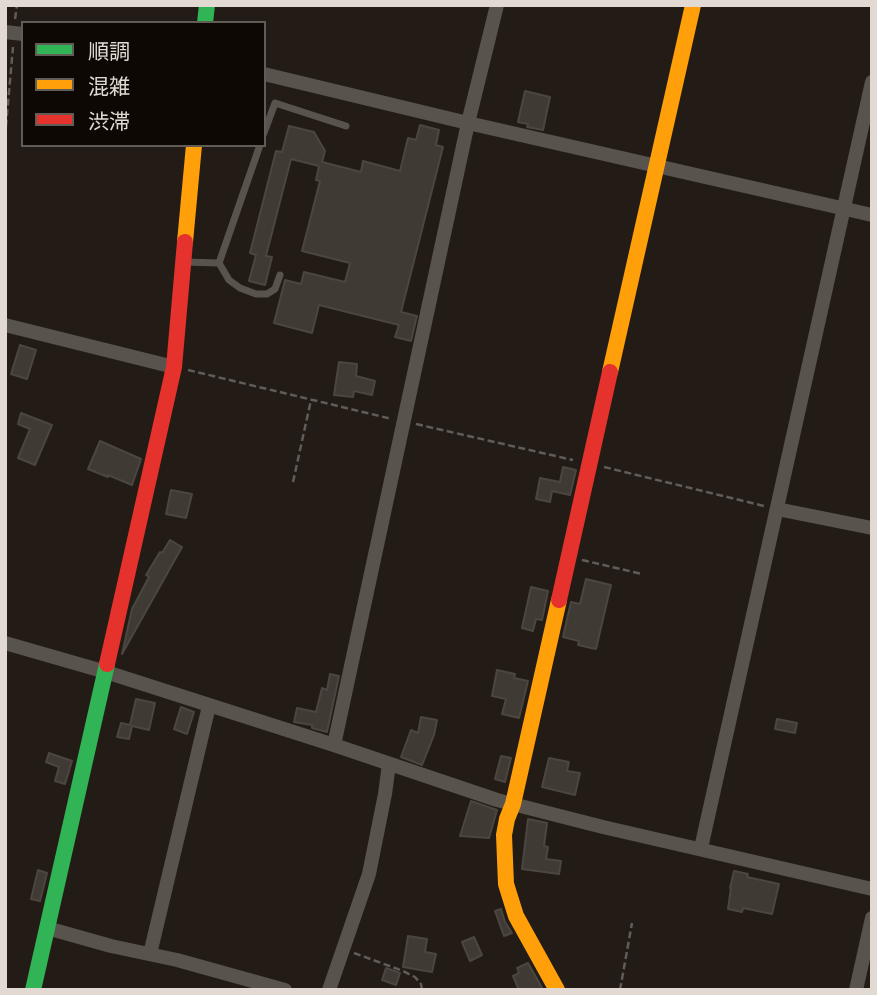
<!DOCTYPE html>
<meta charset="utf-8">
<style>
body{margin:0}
#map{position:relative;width:877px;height:995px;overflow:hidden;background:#231c16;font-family:"Roboto Serif","Noto Sans JP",serif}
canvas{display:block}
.frame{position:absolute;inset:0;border:7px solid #e1d9d2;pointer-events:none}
.legend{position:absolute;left:21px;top:21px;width:245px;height:126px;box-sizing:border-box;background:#0d0804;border:2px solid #625c56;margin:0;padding:9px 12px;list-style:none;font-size:21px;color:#e1d9d2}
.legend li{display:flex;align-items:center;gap:14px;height:35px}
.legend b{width:35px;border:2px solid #625c56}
</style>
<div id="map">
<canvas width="877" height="995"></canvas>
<div class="frame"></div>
<ul class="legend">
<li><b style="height:9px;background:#30b455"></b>順調</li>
<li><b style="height:9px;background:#ff9f0a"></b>混雑</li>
<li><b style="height:9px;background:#e5322d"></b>渋滞</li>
</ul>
</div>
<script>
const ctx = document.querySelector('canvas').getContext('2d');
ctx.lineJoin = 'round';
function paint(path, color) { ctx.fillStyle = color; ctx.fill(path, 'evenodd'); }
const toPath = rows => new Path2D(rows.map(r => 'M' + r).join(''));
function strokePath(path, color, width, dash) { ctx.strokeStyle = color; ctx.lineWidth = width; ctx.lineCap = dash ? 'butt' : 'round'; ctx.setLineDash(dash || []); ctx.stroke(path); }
const building = toPath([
 [525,91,550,97,543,130,527,127,528,124,518,122,525,91],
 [420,125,439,130,436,145,443,147,401,312,417,316,411,341,395,337,399,325,319,305,312,333,274,323,285,280,301,284,304,272,345,282,350,263,302,251,320,181,316,180,319,166,291,159,266,256,272,257,265,285,249,281,256,255,250,253,276,151,282,152,289,126,314,132,325,151,322,162,361,172,363,161,400,171,408,138,416,140,420,125],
 [20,345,36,350,27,379,11,374,20,345],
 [339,362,357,364,356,376,375,381,372,395,354,391,353,397,334,395,339,362],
 [21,413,52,425,35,465,18,458,30,429,18,424,21,413],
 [100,441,141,459,132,485,108,475,108,477,88,469,100,441],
 [563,467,576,470,570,495,552,491,550,502,536,499,540,478,560,482,563,467],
 [171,490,192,494,186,518,166,514,171,490],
 [170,540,182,547,122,654,132,609,149,577,146,575,160,552,162,553,170,540],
 [586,579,611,585,596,649,578,645,579,641,563,637,571,602,580,604,586,579],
 [531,587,548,591,542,620,536,619,533,631,522,628,531,587],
 [497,670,515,674,514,678,528,681,519,718,502,714,506,699,492,696,497,670],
 [330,674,339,676,327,732,312,728,312,725,294,722,297,708,316,712,322,688,327,690,330,674],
 [136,699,155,703,149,730,132,726,129,739,117,737,121,723,130,725,136,699],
 [181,707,194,712,187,734,174,729,181,707],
 [421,717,437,720,434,735,422,765,401,757,411,730,418,733,421,717],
 [777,719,797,723,795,733,775,729,777,719],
 [49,753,72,761,65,784,55,781,59,767,46,762,49,753],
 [501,756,511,758,505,782,495,779,501,756],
 [549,758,569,762,567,771,580,773,575,795,542,787,549,758],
 [471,801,497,810,489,838,460,836,471,801],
 [528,819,547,823,544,846,548,847,546,859,561,861,559,874,522,869,528,819],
 [38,870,47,873,40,901,31,899,38,870],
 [734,871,748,874,747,877,779,884,772,914,743,908,742,912,728,909,731,888,730,888,734,871],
 [501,909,505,922,512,933,504,936,495,911,501,909],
 [408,936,427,939,425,952,436,954,432,972,403,967,408,936],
 [474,937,482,955,470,961,462,942,474,937],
 [528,963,541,986,543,990,519,990,513,976,519,973,517,968,528,963],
 [386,968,400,973,396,985,382,980,386,968]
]);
paint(building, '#3f3a34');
strokePath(building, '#4c4641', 2);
strokePath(toPath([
 [15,19,17,5],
 [5,137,13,47],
 [188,370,392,419],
 [416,424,573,460],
 [604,467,764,506],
 [293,482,311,400],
 [582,560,642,574],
 [354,953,403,971,415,977,421,984,422,990],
 [620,990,632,923]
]), '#615c57', 2.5, [7, 3.5]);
strokePath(toPath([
 [264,133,275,103,346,126],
 [184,262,219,263,260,145],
 [219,263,229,280,240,288,256,294,267,294,275,289,280,275]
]), '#59534e', 7);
strokePath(toPath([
 [5,32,23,34],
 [264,74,468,123,872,215],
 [5,325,174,367],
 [777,509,872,528],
 [5,643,106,672,334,745,497,800,603,827,872,889],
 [334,745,468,123,497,5],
 [701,848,872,82],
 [47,928,111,946,177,960,285,990],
 [150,954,209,706],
 [329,990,369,874,385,794,389,764],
 [856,990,872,918]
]), '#59534e', 14);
strokePath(toPath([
 [205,23,207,5],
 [33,990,107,664]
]), '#30b455', 16);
strokePath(toPath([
 [185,242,194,145],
 [610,372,693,5],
 [557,990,516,916,506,884,504,835,507,819,513,804,559,600]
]), '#ff9f0a', 16);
strokePath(toPath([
 [559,600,610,372],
 [107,664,174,367,185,242]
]), '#e5322d', 16);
</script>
